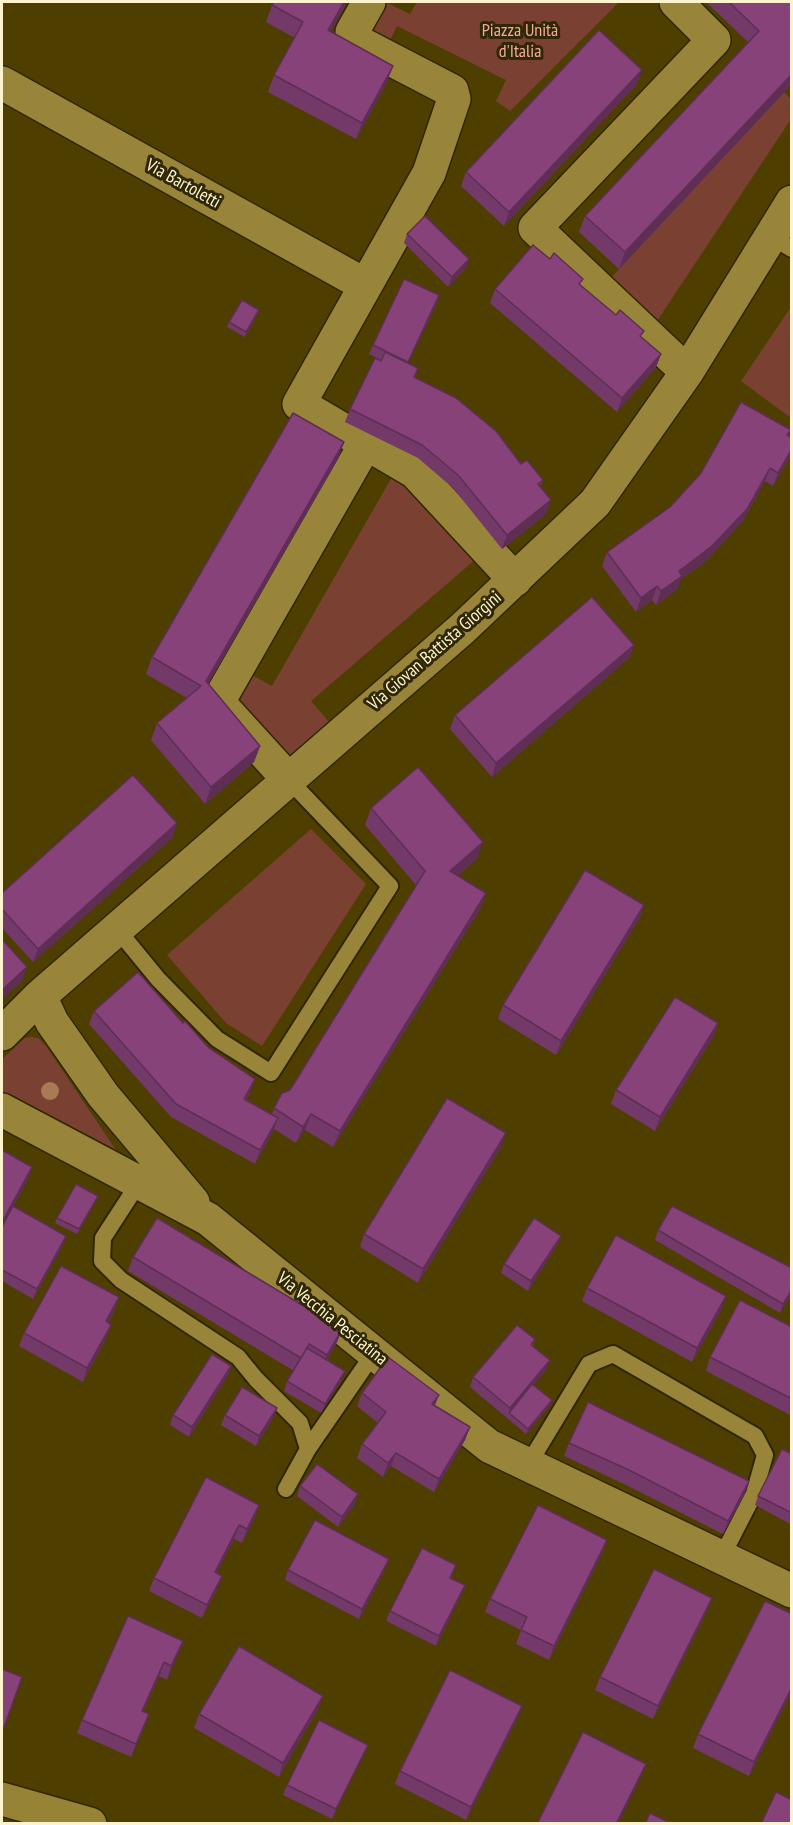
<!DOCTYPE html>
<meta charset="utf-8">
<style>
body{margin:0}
#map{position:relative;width:793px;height:1825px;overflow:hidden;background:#4e3f00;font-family:"PT Sans Narrow",sans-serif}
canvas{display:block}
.frame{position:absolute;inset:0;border:3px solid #fdf3ce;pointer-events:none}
</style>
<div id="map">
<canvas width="793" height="1825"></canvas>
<div class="frame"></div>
</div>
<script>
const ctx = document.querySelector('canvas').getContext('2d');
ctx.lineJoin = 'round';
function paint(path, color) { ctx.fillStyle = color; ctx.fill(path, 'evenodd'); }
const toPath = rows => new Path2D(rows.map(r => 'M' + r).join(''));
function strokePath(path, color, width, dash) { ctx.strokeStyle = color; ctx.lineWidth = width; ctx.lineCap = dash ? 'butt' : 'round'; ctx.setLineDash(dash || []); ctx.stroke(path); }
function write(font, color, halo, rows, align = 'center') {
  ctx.font = font + ' "PT Sans Narrow",sans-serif'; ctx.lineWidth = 6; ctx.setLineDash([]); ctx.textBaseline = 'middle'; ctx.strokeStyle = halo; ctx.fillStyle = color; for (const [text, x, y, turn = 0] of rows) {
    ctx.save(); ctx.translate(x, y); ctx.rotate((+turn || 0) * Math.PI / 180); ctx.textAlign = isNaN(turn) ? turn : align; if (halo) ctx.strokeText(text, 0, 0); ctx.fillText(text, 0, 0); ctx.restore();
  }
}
paint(toPath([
 [385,2,410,14,417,2,619,2,510,111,496,101,506,80,397,26,387,46,368,33],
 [784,92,791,99,791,119,653,327,607,282],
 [791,307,791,418,741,381],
 [392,477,412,489,477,558,311,701,329,722,288,760,232,703,250,674,272,686],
 [311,829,366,884,262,1046,226,1023,167,955],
 [30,1037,38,1038,46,1046,116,1150,116,1154,2,1095,2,1059,25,1038]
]), '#7a4133');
const service = toPath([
 [770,236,792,249],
 [117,929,158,979,217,1039,271,1073,390,886,288,779],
 [140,1181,103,1238,102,1261,121,1280,238,1357,256,1379,300,1423,308,1449,286,1489],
 [308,1449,374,1353],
 [528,1465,589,1364,613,1354,755,1436,765,1455,754,1494,721,1558]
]);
const minor = toPath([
 [369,2,352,32,352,39,452,91,454,99,429,173,299,404,415,472,515,580],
 [676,2,714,40,535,228,687,372],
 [2,83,365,285],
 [288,779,218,702,366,443],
 [40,996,52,1022,103,1095,193,1202],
 [2,1034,40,996,462,629,595,503,687,372,792,202],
 [2,1110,208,1219,489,1446,792,1591]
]);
const primary = toPath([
 [2,1799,90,1824]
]);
strokePath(service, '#302600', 20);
strokePath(minor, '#302600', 36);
strokePath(primary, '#302600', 36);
strokePath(service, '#99853a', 16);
strokePath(minor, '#99853a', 33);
strokePath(primary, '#968336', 33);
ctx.fillStyle = '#a97a54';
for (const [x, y] of [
 [50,1091]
]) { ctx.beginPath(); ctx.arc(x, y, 9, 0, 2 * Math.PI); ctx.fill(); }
paint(toPath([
 [347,2,330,32,387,82,356,139,268,92,274,75,295,38,266,22,272,5],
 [706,2,792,2,792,84,619,269,579,232,585,216,748,42],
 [637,84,504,226,461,186,466,172],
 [407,234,466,268,448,287,404,243],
 [581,286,661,354,656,367,617,412,490,303,495,289],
 [439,295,436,305,408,363,418,368,415,378,543,480,540,487,546,514,502,549,453,488,418,458,345,422,350,409,381,360,369,354,373,345],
 [259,310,257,315,245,337,227,327,229,322],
 [789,436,792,438,792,453,773,486,765,481,742,522,707,560,681,579,677,589,656,605,652,600,636,612,602,566,607,552],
 [338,459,208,684,260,746,254,762,205,804,151,740,157,723,187,698,146,674,152,657],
 [634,645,629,658,492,777,450,729,455,715],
 [371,808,477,859,458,875,480,909,333,1147,305,1130,296,1143,274,1129,255,1164,171,1117,89,1024,94,1011,183,1023,250,1093,246,1100,272,1114,274,1108,290,1090,416,885,365,825],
 [173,837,33,962,2,928,2,893],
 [644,905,639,919,556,1055,498,1019,503,1005],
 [718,1023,713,1037,655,1131,611,1104,616,1090],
 [501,1147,418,1283,360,1247,364,1234],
 [2,1150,27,1181,13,1206,66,1236,63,1245,33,1299,2,1281],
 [96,1201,77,1234,55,1223,57,1218],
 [658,1230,792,1268,792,1293,780,1313,655,1240],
 [561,1236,557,1245,528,1291,501,1273,504,1264],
 [133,1257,342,1329,337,1342,327,1360,341,1380,321,1413,284,1391,287,1381,294,1371,128,1271],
 [587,1288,721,1310,692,1362,582,1301],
 [119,1297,114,1311,108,1323,111,1325,106,1338,83,1382,19,1346,24,1333],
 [792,1327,792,1416,706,1371,710,1357],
 [535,1339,533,1347,546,1370,533,1385,550,1405,526,1434,470,1387,473,1377],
 [231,1366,228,1375,189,1437,170,1425,173,1415],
 [362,1393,435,1406,470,1427,465,1440,434,1492,391,1466,383,1477,357,1458,362,1444,378,1423,357,1406],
 [277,1408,273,1418,256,1446,221,1425,225,1415],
 [569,1443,749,1481,744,1495,723,1534,624,1484,564,1456],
 [792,1454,792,1525,755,1505,758,1496],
 [300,1486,355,1504,338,1527,297,1496],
 [259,1505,254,1519,242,1543,234,1539,216,1573,217,1589,202,1618,149,1591,154,1578],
 [607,1540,602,1553,549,1660,516,1644,521,1630,485,1612,490,1599],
 [385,1569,359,1619,285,1580,288,1570],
 [453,1575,451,1578,461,1595,436,1646,386,1621,390,1611],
 [707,1611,653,1719,595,1690,600,1677],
 [792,1614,792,1691,749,1776,693,1748,698,1734],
 [183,1641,167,1680,159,1676,143,1711,149,1714,131,1757,77,1733,82,1720],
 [318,1709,279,1777,194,1728,199,1714],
 [517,1719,466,1820,395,1784,400,1771],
 [364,1754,332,1819,283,1795,287,1785]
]), '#733968');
paint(toPath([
 [344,2,347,2,322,47,328,30],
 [393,66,387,82,356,139,362,123],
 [642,70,637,84,504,226,509,212],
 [792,74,792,84,619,269,625,252],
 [469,259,466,268,448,287,452,277],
 [439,295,436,305,404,371,408,362],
 [259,310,257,315,245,337,246,332],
 [661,354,656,367,617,412,622,398],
 [344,442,338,459,200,698,206,681],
 [792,449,792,453,773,486,778,473],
 [770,468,765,481,742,522,707,560,681,579,677,589,656,605,661,591],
 [551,500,546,514,502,549,507,535],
 [657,586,652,600,636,612,641,598],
 [634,645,629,658,492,777,496,763],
 [260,746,254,762,205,804,211,787],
 [177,823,173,837,33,962,38,949],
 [483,842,477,859,444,887,450,871],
 [486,893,480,909,333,1147,340,1131],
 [644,905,639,919,556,1055,561,1041],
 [27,967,22,981,2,999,2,990],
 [718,1023,713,1037,655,1131,660,1117],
 [255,1079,250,1093,239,1112,244,1099],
 [311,1114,305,1130,296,1143,303,1127],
 [278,1118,273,1131,255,1164,260,1150],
 [506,1133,501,1147,418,1283,423,1269],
 [32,1167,27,1181,2,1227,2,1222],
 [98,1196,96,1201,77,1234,79,1229],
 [66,1236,63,1245,33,1299,37,1289],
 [561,1236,557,1245,528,1291,531,1281],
 [792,1290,792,1293,780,1313,783,1304],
 [726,1296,721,1310,692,1362,697,1348],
 [119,1297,114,1311,101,1335,106,1321],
 [111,1325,106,1338,83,1382,87,1368],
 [342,1329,337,1342,322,1368,327,1355],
 [550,1360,546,1370,510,1414,509,1413,510,1408],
 [231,1366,228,1375,189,1437,192,1427],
 [345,1371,341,1380,321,1413,325,1404],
 [439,1395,434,1408,432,1404],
 [552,1400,550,1405,526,1434,528,1429],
 [277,1408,273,1418,256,1446,259,1436],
 [470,1427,465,1440,434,1492,439,1479],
 [396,1453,391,1466,383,1477,388,1463],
 [749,1481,744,1495,723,1534,728,1521],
 [358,1494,355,1504,338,1527,342,1517],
 [259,1505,254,1519,242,1543,247,1529],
 [239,1525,234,1539,210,1586,215,1572],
 [607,1540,602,1553,549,1660,554,1646],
 [389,1559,385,1569,359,1619,362,1609],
 [222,1576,217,1589,202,1618,207,1605],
 [465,1585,461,1595,436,1646,439,1636],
 [712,1598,707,1611,653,1719,658,1706],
 [183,1641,178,1655,167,1680,171,1666],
 [164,1662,159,1676,137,1724,142,1711],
 [792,1687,792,1691,749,1776,754,1762],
 [323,1696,318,1709,279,1777,283,1763],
 [522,1706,517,1719,466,1820,471,1807],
 [149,1714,144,1727,131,1757,136,1744],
 [368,1745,364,1754,332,1819,336,1809],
 [646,1764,641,1777,618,1824,616,1824]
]), '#5e2e55');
const building = toPath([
 [274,2,344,2,328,30,393,66,362,123,274,75,303,22,272,5,274,2],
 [729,2,792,2,792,74,625,252,585,216,759,31,729,2],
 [599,30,642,70,509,212,466,172,599,30],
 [425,216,469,259,452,277,407,234,425,216],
 [533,245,550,259,554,253,583,279,579,284,616,315,620,310,644,331,640,336,661,354,622,398,495,289,533,245],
 [404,279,439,295,408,362,373,345,404,279],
 [242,300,259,310,246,332,229,322,242,300],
 [385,352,418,368,414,377,456,398,496,431,521,464,527,460,543,480,538,484,551,500,507,535,458,475,422,445,350,409,375,358,381,361,385,352],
 [741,402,791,430,787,435,792,438,792,449,778,473,770,468,747,509,712,546,679,571,682,576,661,591,657,586,641,598,607,552,670,507,701,473,741,402],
 [293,413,344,442,206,681,260,746,211,787,157,723,201,686,152,657,293,413],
 [592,597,634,645,496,763,455,715,592,597],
 [418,767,483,842,450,871,486,893,340,1131,311,1114,303,1127,274,1108,282,1093,290,1090,425,871,371,808,418,767],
 [133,775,177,823,38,949,2,909,2,893,133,775],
 [585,870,644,905,561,1041,503,1005,585,870],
 [2,939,27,967,2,990,2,939],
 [138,972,183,1023,185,1021,209,1048,255,1079,244,1099,278,1118,260,1150,176,1104,94,1011,138,972],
 [675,997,718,1023,660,1117,616,1090,675,997],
 [447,1098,506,1133,423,1269,364,1234,447,1098],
 [2,1150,32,1167,2,1222,2,1150],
 [76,1184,98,1196,79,1229,57,1218,76,1184],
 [13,1206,66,1236,37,1289,2,1270,2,1227,13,1206],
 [672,1206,792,1268,792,1290,783,1304,658,1230,672,1206],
 [157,1218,342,1329,327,1355,309,1344,301,1358,133,1257,157,1218],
 [534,1218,561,1236,531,1281,504,1264,534,1218],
 [616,1235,726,1296,697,1348,587,1288,616,1235],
 [61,1266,119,1297,106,1321,111,1325,87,1368,24,1333,61,1266],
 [740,1300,792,1327,792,1399,710,1357,740,1300],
 [517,1325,535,1339,531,1345,550,1360,510,1408,473,1377,517,1325],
 [307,1348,345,1371,325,1404,287,1381,307,1348],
 [212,1354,231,1366,192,1427,173,1415,212,1354],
 [388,1357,439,1395,432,1404,470,1427,439,1479,396,1453,388,1463,362,1444,386,1412,362,1393,388,1357],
 [532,1384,552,1400,528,1429,509,1413,532,1384],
 [242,1387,277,1408,259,1436,225,1415,242,1387],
 [588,1402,749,1481,728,1521,629,1470,569,1443,588,1402],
 [782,1449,792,1454,792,1513,758,1496,782,1449],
 [317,1464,358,1494,342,1517,300,1486,317,1464],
 [206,1477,259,1505,247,1529,239,1525,215,1572,222,1576,207,1605,154,1578,206,1477],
 [538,1505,607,1540,554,1646,521,1630,527,1617,490,1599,538,1505],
 [315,1520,389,1559,362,1609,288,1570,315,1520],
 [422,1548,456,1565,450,1578,465,1585,439,1636,390,1611,422,1548],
 [654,1569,712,1598,658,1706,600,1677,654,1569],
 [765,1601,792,1614,792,1687,754,1762,698,1734,765,1601],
 [128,1616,183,1641,171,1666,164,1662,142,1711,149,1714,136,1744,82,1720,128,1616],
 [239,1646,323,1696,283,1763,199,1714,239,1646],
 [2,1669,22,1677,3,1730,2,1729,2,1669],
 [450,1670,522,1706,471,1807,400,1771,450,1670],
 [319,1720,368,1745,336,1809,287,1785,319,1720],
 [583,1732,646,1764,616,1824,537,1824,583,1732],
 [776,1792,792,1800,792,1824,761,1824,776,1792],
 [650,1813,672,1824,645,1824,650,1813]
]);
paint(building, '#864279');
strokePath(building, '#5e2e55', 1.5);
write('18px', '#f3ab99', '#2f2706', [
 ["Piazza Unità",520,31],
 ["d'Italia",520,52]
]);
write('18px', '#fdf3ce', '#2f2706', [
 ["Via Bartoletti",183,184,29],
 ["Via Giovan Battista Giorgini",435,651,-41],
 ["Via Vecchia Pesciatina",332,1319,39]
]);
</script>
